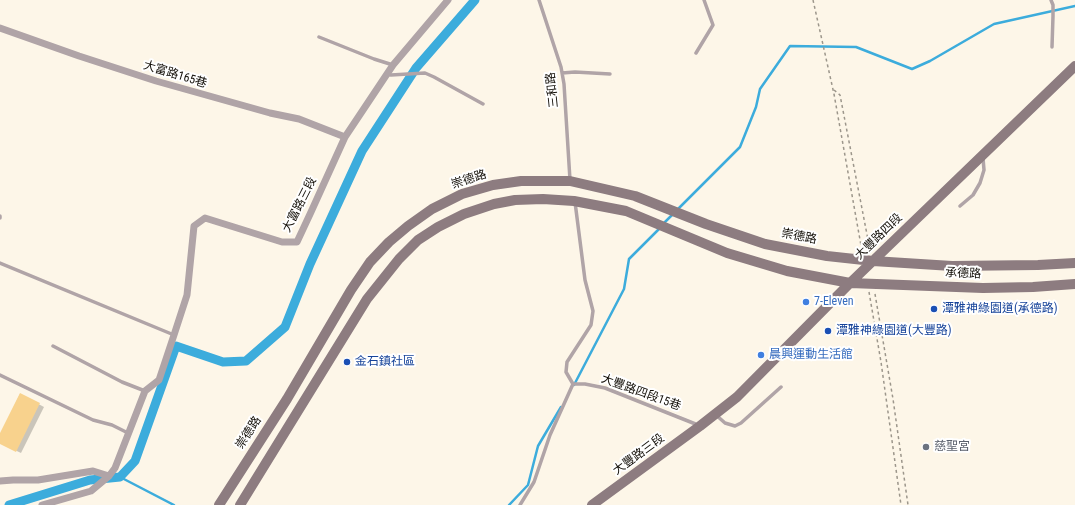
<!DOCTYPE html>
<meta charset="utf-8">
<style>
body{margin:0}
canvas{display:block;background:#fdf6e8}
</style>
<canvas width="1075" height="505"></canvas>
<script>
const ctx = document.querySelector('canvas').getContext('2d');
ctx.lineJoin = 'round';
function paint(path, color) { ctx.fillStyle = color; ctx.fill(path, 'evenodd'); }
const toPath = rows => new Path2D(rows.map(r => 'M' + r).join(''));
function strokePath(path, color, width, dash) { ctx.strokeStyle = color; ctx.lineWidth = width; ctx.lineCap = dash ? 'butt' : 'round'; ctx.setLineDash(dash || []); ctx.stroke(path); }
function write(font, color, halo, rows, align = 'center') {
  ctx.font = font + ' "Roboto Condensed","Noto Sans TC",sans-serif'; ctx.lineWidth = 4; ctx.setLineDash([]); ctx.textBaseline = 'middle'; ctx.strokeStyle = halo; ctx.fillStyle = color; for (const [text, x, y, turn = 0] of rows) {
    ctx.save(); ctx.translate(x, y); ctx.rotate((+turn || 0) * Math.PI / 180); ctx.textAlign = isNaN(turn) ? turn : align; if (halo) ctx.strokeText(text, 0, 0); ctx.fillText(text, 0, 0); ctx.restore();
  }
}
paint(toPath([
 [20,394,44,407,21,453,0,443,0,435]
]), '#0003');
strokePath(toPath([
 [677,210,740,147,756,107,760,89,790,46,856,47,912,69,930,61,994,24,1075,6],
 [663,224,674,213],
 [574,385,624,289,629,259,660,228],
 [120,477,174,505],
 [509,505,528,485,538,446,561,407]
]), '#3cacdc', 2.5);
strokePath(toPath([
 [9,505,90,480,120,477,135,461,176,346,223,362,246,361,285,327,310,264,362,151,416,68,475,0]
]), '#3cacdc', 9);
paint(toPath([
 [20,393,40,403,16,452,0,444,0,433]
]), '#f8d28d');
strokePath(toPath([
 [813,0,834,94,862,251],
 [834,90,840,95,870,250],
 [869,292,881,362,901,505],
 [875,294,893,399,908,505]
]), '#9c968b', 1.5, [3, 3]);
strokePath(toPath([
 [539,0,561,67,564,84,570,180],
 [1051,0,1053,5,1053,16,1052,47],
 [319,37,374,59,393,65],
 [696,53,713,25,704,0],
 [562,73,575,72,610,74],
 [387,74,391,75,425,73,434,77,483,104],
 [960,206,973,195,980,183,984,170,983,158],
 [0,216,0,218],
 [0,263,174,335],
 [53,346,122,382,145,391],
 [0,375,93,420,112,425,128,433],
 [573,384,566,372,567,362,591,325,593,311,585,280,575,202],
 [573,384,585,384,605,388,698,425],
 [716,415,725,423,735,426,741,423,781,387],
 [520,505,534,482,550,435,573,384]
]), '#b0a4a7', 3.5);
strokePath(toPath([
 [0,28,79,56,156,81,270,113,299,119,345,137],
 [0,481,13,480,38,480,93,471,109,476],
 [42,505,91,491,109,476,115,468,145,391,159,380,174,335,187,295,194,226,205,218,282,242,297,242,311,212,345,137,393,65,448,0]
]), '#b0a4a7', 7);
strokePath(toPath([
 [219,505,287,399,351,290,370,262,389,242,408,226,432,209,462,194,493,185,521,181,570,181,635,196,706,224,765,244,827,256,873,261,952,266,1038,265,1075,263],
 [240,505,367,299,399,259,418,240,438,227,464,214,494,204,515,200,543,199,574,201,626,211,727,253,787,271,850,283,983,288,1033,287,1075,284],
 [592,505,700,426,737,397,850,283,1075,66]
]), '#8d7c80', 10);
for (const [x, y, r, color] of [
 [806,302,4,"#3f7fe0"],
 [934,309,4,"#1a4fb4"],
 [828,331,4,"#1a4fb4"],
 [761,355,4,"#3f7fe0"],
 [347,362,4,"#1a4fb4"],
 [926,447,4,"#6b7280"]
]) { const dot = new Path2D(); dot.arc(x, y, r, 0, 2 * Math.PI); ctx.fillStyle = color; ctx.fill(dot); strokePath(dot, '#fff', 1.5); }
write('12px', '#120e07', '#fff', [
 ["大富路165巷",175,75,17],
 ["三和路",553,90,-96],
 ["崇德路",469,180,-18],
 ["大富路三段",300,205,-63],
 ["崇德路",799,237,11],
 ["大豐路四段",879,237,-44],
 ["承德路",963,274,2],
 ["大豐路四段15巷",641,393,20],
 ["崇德路",249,433,-57],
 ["大豐路三段",639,455,-36]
]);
write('12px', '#366cbe', '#fff', [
 ["7-Eleven",814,302],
 ["晨興運動生活館",769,355]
], 'left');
write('12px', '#164399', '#fff', [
 ["潭雅神綠園道(承德路)",942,309],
 ["潭雅神綠園道(大豐路)",836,331],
 ["金石鎮社區",355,362]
], 'left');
write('12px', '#5b616d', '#fff', [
 ["慈聖宮",934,447]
], 'left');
</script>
